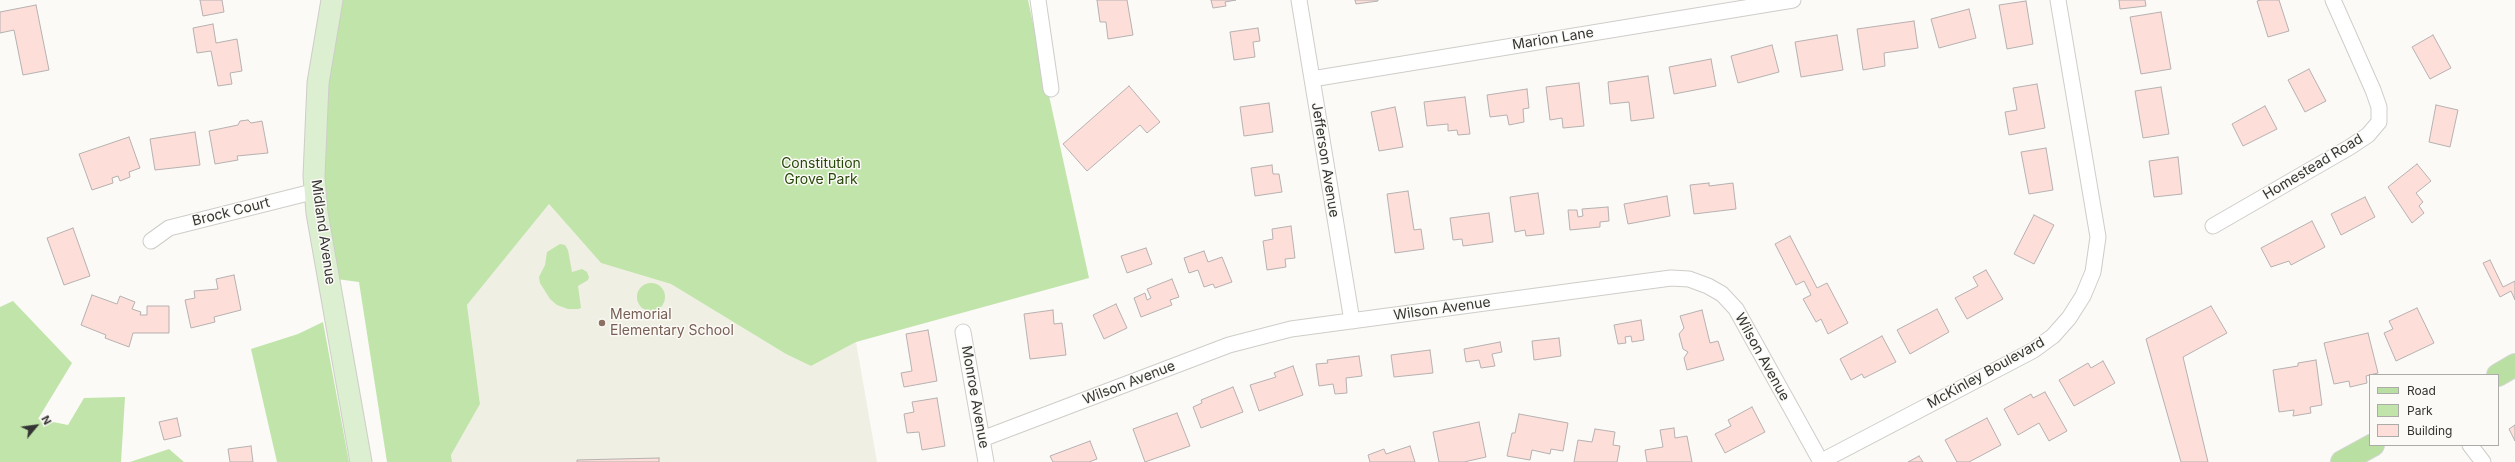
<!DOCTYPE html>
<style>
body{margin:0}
#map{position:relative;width:2515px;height:462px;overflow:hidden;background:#fbfaf6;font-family:Inter,sans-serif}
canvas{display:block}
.legend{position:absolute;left:2369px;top:374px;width:130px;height:72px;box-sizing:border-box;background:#fbfaf6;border:1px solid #ababa8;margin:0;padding:5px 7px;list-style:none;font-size:12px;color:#343432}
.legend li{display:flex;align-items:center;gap:8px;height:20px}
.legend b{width:20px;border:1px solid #ababa8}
.north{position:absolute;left:16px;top:406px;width:40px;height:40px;-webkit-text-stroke:3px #fbfaf6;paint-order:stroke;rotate:61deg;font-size:11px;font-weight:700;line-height:16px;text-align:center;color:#343432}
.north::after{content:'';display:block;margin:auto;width:14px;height:18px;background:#343432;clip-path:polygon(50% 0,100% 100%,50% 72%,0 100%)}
</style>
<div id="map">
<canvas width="2515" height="462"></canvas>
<ul class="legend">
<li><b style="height:5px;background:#b9dfa2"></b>Road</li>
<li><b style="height:11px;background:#c0e4aa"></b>Park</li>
<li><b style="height:11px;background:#fdded8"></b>Building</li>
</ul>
<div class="north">N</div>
</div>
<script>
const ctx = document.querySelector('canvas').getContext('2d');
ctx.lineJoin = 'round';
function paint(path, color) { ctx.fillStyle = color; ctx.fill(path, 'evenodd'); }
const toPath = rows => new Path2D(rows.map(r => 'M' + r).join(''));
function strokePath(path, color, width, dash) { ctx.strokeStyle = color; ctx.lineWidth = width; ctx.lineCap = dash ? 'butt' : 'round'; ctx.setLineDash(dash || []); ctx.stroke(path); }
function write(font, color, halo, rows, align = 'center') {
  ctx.font = font + ' Inter,sans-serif'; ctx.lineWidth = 3; ctx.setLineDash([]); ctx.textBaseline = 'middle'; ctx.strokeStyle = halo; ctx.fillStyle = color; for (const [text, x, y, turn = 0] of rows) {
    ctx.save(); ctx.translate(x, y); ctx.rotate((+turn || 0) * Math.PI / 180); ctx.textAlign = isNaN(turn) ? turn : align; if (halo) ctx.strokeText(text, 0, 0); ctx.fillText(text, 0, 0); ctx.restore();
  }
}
paint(toPath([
 [549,204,601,263,671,284,786,354,811,366,856,342,877,462,452,462,451,455,480,404,467,305]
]), '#f0efe3');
paint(toPath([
 [332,0,1028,0,1089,278,856,342,811,366,786,354,671,284,601,263,549,204,467,305,480,404,451,455,452,462,387,462,359,282,329,278,317,213],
 [560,244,565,245,568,250,572,272,582,269,587,272,589,277,588,280,578,286,581,308,578,309,568,309,557,305,550,299,540,283,539,277,545,265,547,252],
 '637 297a14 14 0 1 1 28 0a14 14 0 1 1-28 0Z',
 [13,301,72,363,38,419,68,425,84,398,125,397,121,462,0,462,0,307],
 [323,322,349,462,277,462,251,349,298,334],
 [169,449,184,462,130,462]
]), '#c0e4aa');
const building = toPath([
 [200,0,222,0,224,12,203,16,200,0],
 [1097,0,1127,0,1133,35,1108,39,1106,22,1100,22,1097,0],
 [1211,0,1236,0,1225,2,1226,6,1213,8,1211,0],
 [1355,0,1378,0,1378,1,1356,4,1355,0],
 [2119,0,2145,0,2146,6,2120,9,2119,0],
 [2261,0,2279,0,2289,31,2268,37,2257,1,2261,0],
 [2026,1,2033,44,2007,49,1999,5,2026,1],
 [36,5,49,70,23,75,14,30,0,33,0,12,36,5],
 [1969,9,1976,38,1939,48,1931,19,1969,9],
 [2161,12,2171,69,2141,74,2130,17,2161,12],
 [1914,21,1918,48,1884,53,1885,66,1863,70,1857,29,1914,21],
 [213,24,216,43,237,39,242,71,230,73,232,84,218,86,211,51,197,53,193,28,213,24],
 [1258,28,1260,41,1253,42,1255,57,1234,60,1230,32,1258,28],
 [1837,35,1843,70,1801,77,1795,42,1837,35],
 [2433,35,2451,68,2430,79,2412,47,2433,35],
 [1772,45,1779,72,1738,83,1731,56,1772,45],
 [1711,59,1716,86,1674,94,1669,67,1711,59],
 [2309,69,2326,101,2305,112,2288,80,2309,69],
 [1648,76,1654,118,1631,121,1629,102,1610,104,1608,82,1648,76],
 [1579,83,1584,126,1563,128,1562,118,1550,120,1546,87,1579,83],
 [2037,84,2045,128,2009,135,2005,112,2017,110,2013,88,2037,84],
 [1129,86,1160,122,1147,133,1140,125,1087,171,1063,144,1129,86],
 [2161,87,2169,134,2143,138,2135,91,2161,87],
 [1527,89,1529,108,1523,109,1524,122,1509,125,1507,115,1490,117,1487,95,1527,89],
 [1465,97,1470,134,1458,135,1457,130,1448,131,1448,124,1427,126,1424,102,1465,97],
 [1269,103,1273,132,1244,136,1240,107,1269,103],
 [2436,105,2458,110,2450,147,2429,142,2436,105],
 [2265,106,2277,129,2243,146,2232,124,2265,106],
 [1395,107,1403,147,1379,151,1371,112,1395,107],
 [248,120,251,123,262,121,268,153,237,156,238,160,215,164,209,131,238,125,240,121,248,120],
 [195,132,200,165,155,170,150,139,195,132],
 [129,137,140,168,129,172,130,177,120,181,118,176,112,178,113,183,92,190,79,154,129,137],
 [2046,148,2053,190,2029,194,2021,152,2046,148],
 [2178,157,2182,194,2154,197,2149,161,2178,157],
 [2417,164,2431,181,2416,193,2423,202,2419,206,2424,213,2412,223,2388,187,2417,164],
 [1272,165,1273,174,1279,174,1282,192,1255,196,1251,168,1272,165],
 [1709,183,1709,186,1733,183,1736,209,1694,214,1690,185,1709,183],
 [1408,191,1414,230,1421,229,1424,249,1395,253,1387,194,1408,191],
 [1538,193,1544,234,1526,236,1525,230,1515,232,1510,197,1538,193],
 [1667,196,1670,216,1628,224,1624,204,1667,196],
 [2365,197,2375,217,2341,235,2331,214,2365,197],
 [1608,207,1609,221,1600,222,1600,227,1570,230,1568,210,1577,210,1578,217,1583,216,1582,209,1608,207],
 [1489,213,1493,242,1463,246,1462,239,1453,240,1450,218,1489,213],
 [2034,215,2054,225,2034,264,2014,254,2034,215],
 [2312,221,2325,247,2291,265,2289,261,2271,267,2261,248,2312,221],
 [1291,226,1295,258,1285,259,1286,267,1267,270,1263,241,1273,239,1272,229,1291,226],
 [73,228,90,276,64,285,47,238,73,228],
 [1790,236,1817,288,1827,283,1848,323,1828,334,1821,319,1816,322,1803,299,1811,295,1804,281,1796,285,1775,244,1790,236],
 [1146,248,1152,264,1127,273,1121,256,1146,248],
 [1204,251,1208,262,1222,257,1232,282,1215,288,1213,284,1204,287,1198,270,1189,273,1184,258,1204,251],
 [2490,260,2503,287,2515,281,2515,300,2511,291,2500,297,2483,263,2490,260],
 [1986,270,2003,299,1967,319,1955,298,1978,286,1973,277,1986,270],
 [234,275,241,310,214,317,215,322,191,328,185,300,195,298,194,291,218,289,216,279,234,275],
 [1172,279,1179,297,1170,300,1172,305,1141,317,1134,298,1145,293,1147,300,1151,298,1147,289,1172,279],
 [92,295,117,304,120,296,135,302,132,309,141,312,140,315,147,315,147,306,169,306,169,333,133,333,129,347,105,338,106,335,81,325,92,295],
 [1116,304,1127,328,1104,339,1093,315,1116,304],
 [2211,306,2227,333,2183,357,2208,462,2181,462,2146,339,2211,306],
 [2417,308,2434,343,2396,361,2384,333,2393,329,2389,321,2417,308],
 [1937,309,1949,332,1910,354,1897,330,1937,309],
 [1053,310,1054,324,1062,323,1066,355,1030,359,1024,314,1053,310],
 [1702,310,1710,343,1718,341,1724,360,1687,370,1684,358,1688,352,1683,349,1679,334,1684,328,1680,316,1702,310],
 [1641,320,1644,340,1632,342,1631,336,1625,337,1626,343,1618,344,1614,325,1641,320],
 [928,330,937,381,904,387,901,373,912,371,906,334,928,330],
 [2368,333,2378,373,2366,376,2367,383,2350,387,2349,381,2334,384,2324,343,2368,333],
 [1882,336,1896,362,1864,378,1862,374,1851,380,1840,359,1882,336],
 [1559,338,1561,356,1534,360,1532,341,1559,338],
 [1500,342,1502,352,1492,354,1495,366,1481,368,1479,360,1466,362,1464,349,1500,342],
 [1430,350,1433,373,1394,377,1391,355,1430,350],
 [1359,356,1362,376,1346,378,1347,393,1335,394,1333,384,1319,386,1316,364,1328,363,1327,360,1359,356],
 [2316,360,2322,405,2310,407,2311,413,2293,416,2294,410,2279,412,2273,370,2298,366,2298,363,2316,360],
 [2103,361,2115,383,2074,406,2059,380,2088,363,2091,368,2103,361],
 [1293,366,1303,395,1259,411,1250,385,1276,377,1274,373,1293,366],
 [1233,387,1243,412,1201,428,1193,407,1202,403,1201,400,1233,387],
 [2045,392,2067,431,2049,441,2039,423,2018,435,2004,409,2031,394,2033,398,2045,392],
 [937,398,945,446,922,450,919,432,907,433,904,414,914,412,912,402,937,398],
 [1752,407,1765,432,1725,453,1715,434,1731,426,1728,420,1752,407],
 [1177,413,1190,446,1145,462,1133,429,1177,413],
 [1519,414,1568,423,1563,451,1551,449,1550,454,1532,450,1530,460,1507,456,1512,433,1515,433,1519,414],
 [177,418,181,436,164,440,159,422,177,418],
 [1987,418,2001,445,1969,462,1957,462,1945,440,1987,418],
 [1479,422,1486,457,1464,462,1439,462,1433,432,1479,422],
 [2515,425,2515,441,2509,429,2515,425],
 [1674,428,1675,438,1687,436,1692,462,1647,462,1645,450,1663,447,1660,430,1674,428],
 [1595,429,1615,432,1613,445,1620,446,1617,462,1574,462,1578,440,1592,442,1595,429],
 [1090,441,1097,459,1089,462,1053,462,1050,456,1090,441],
 [251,446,253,462,230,462,228,449,251,446],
 [1410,446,1415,462,1370,462,1368,455,1384,449,1386,454,1410,446],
 [1919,456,1923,462,1908,462,1919,456],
 [659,458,659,462,577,462,577,460,659,458]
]);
paint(building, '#fdded8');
strokePath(building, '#b6b1b1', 1);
const street = toPath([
 [1038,0,1051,89],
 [1299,0,1352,321],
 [1312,79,1793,0],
 [2213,226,2350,147,2368,135,2379,122,2379,107,2373,90,2333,0],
 [151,241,169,228,316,191],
 [963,332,986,462],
 [982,439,1229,345,1291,329,1671,278,1689,279,1708,286,1722,294,1736,309,1821,462],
 [2470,445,2483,462],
 [1820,462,2034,350,2053,336,2069,318,2083,296,2093,272,2098,237,2058,0]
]);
const secondary = toPath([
 [332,0,318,83,314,176,317,213,361,462]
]);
const primary = toPath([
 [2498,375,2515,365],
 [2342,462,2373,445]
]);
strokePath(street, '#cecdc9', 17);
strokePath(secondary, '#cecdc9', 23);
strokePath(primary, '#d6d6d6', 24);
strokePath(street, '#fff', 15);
strokePath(secondary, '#dcefd0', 21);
strokePath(primary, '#b9dfa2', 22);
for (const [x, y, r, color] of [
 [602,323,4,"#8d6e63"]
]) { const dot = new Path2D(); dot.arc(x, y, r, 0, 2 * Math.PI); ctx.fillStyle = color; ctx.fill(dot); strokePath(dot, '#fbfaf6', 1.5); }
write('14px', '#343432', '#fbfaf6', [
 ["Marion Lane",1553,39,-9],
 ["Jefferson Avenue",1325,160,81],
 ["Homestead Road",2313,167,-31],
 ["Brock Court",231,212,-14],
 ["Midland Avenue",323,232,82],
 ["Wilson Avenue",1442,309,-8],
 ["Wilson Avenue",1762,357,61],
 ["McKinley Boulevard",1986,373,-29],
 ["Wilson Avenue",1129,383,-21],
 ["Monroe Avenue",975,397,80]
]);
write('14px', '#284809', '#fbfaf6', [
 ["Constitution",821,164],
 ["Grove Park",821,180]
]);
write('14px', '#785e54', '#fbfaf6', [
 ["Memorial",610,315],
 ["Elementary School",610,331]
], 'left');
</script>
